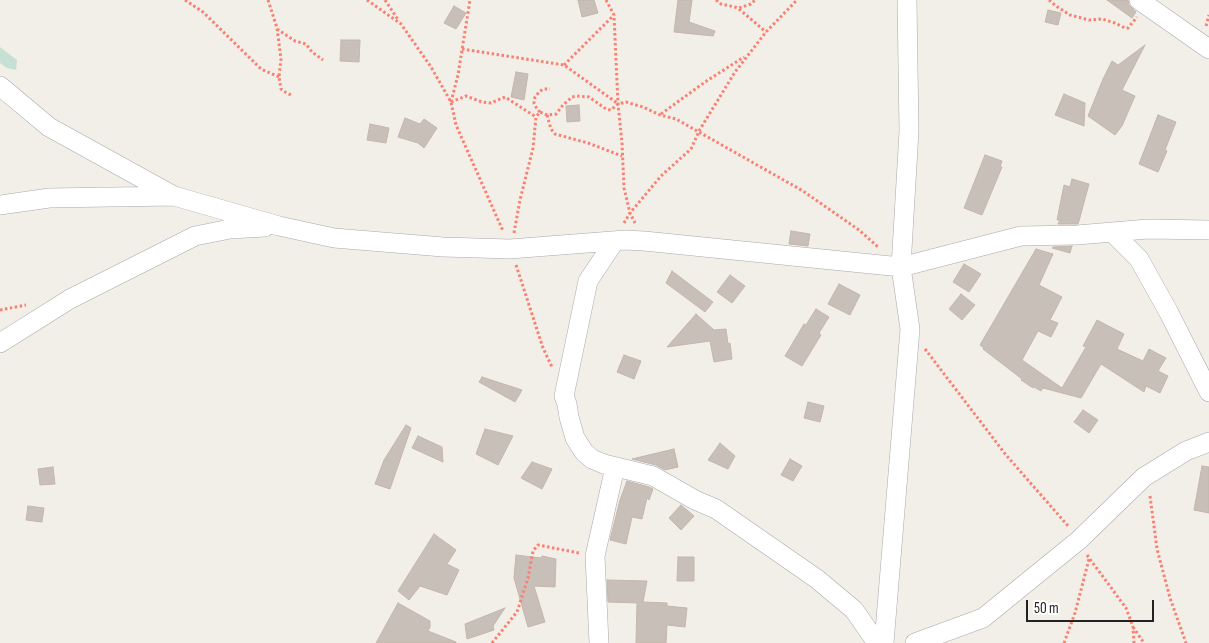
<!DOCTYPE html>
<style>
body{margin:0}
#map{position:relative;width:1209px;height:643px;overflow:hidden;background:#f2efe9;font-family:"Sofia Sans Condensed",sans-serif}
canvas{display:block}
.scale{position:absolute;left:1026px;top:600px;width:128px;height:22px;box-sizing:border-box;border:2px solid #222;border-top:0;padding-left:6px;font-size:15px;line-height:18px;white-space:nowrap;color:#222;-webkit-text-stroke:4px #fff;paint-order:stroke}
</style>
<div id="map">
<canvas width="1209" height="643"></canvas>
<div class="scale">50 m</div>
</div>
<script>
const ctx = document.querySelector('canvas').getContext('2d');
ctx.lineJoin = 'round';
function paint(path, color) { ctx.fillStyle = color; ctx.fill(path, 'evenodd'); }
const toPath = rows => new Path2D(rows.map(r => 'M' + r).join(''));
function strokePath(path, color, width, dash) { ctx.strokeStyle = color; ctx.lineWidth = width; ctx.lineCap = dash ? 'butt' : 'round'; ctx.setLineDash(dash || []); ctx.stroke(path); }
paint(toPath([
 [0,47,17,60,16,70,7,68,0,63]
]), '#c6e0d4');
const building = toPath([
 [578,0,594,0,598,13,582,17,578,0],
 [678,0,692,0,689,22,715,31,713,36,674,32,678,0],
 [1107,0,1128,0,1129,5,1136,12,1132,18,1107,0],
 [454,6,466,13,456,29,444,23,454,6],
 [1048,10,1061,13,1058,25,1045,22,1048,10],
 [341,40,360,40,359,62,340,61,341,40],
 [1145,45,1122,90,1135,96,1122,126,1115,135,1088,116,1103,79,1112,61,1118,65,1145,45],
 [516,72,528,74,524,100,511,97,516,72],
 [1064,94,1085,103,1084,126,1055,115,1064,94],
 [579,105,580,121,567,122,566,106,579,105],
 [1158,115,1176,122,1165,150,1167,151,1158,172,1139,164,1158,115],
 [405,118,420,124,424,119,437,128,424,148,418,143,398,137,405,118],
 [370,124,389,128,386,143,367,140,370,124],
 [985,155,1002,161,1000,167,1002,167,982,215,964,208,985,155],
 [1072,179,1089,184,1079,221,1078,224,1058,224,1060,220,1057,220,1064,185,1070,187,1072,179],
 [791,231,810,234,808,246,789,244,791,231],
 [1072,246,1070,253,1052,248,1053,247,1072,246],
 [1036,249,1053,254,1039,285,1062,297,1050,320,1058,323,1051,337,1038,331,1022,360,1062,388,1086,347,1083,346,1097,320,1124,334,1117,349,1143,361,1149,349,1166,358,1158,371,1168,376,1160,393,1146,386,1144,392,1101,364,1081,398,1043,388,1041,391,1034,387,1033,388,1021,380,1022,379,983,349,984,348,980,345,1036,249],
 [964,264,981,274,969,292,953,282,964,264],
 [672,271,713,302,705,312,666,283,672,271],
 [730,275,745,286,732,303,717,292,730,275],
 [839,284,860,295,850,315,828,304,839,284],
 [961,294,975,305,962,320,949,309,961,294],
 [816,309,829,317,819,333,821,335,802,366,785,356,804,324,806,325,816,309],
 [696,314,714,330,726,329,728,344,730,343,732,359,714,362,710,341,667,347,696,314],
 [624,355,641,361,634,379,617,372,624,355],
 [482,377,522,390,515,402,479,382,482,377],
 [808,402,824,406,820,422,804,418,808,402],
 [1083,410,1098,420,1089,433,1074,422,1083,410],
 [406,425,411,428,390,489,375,484,384,460,406,425],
 [485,429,513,436,498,465,476,454,485,429],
 [418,436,442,447,443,462,412,448,418,436],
 [720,443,735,456,728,469,708,460,720,443],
 [674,449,678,467,665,470,656,465,632,459,674,449],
 [790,459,802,466,793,481,781,475,790,459],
 [532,462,552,469,542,489,521,478,532,462],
 [1202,466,1209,467,1209,513,1194,510,1202,466],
 [53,467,55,484,40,485,38,469,53,467],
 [627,481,649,487,653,489,649,500,647,498,642,519,632,517,626,544,610,540,620,500,627,481],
 [681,505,694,516,681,530,669,518,681,505],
 [28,506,44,508,42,522,26,520,28,506],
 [434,534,456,550,447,564,459,570,447,595,420,586,409,600,398,591,434,534],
 [516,555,541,558,542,556,556,559,555,587,534,586,545,622,528,627,514,578,516,555],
 [678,557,694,557,694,581,677,581,678,557],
 [607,580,647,581,643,602,667,603,667,606,687,608,685,627,667,625,666,643,636,643,637,603,608,602,607,580],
 [398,603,430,621,430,627,428,631,456,642,456,643,376,643,398,603],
 [505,608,493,626,494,630,467,639,465,624,505,608]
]);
paint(building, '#c7bfb8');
strokePath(building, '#c4b6ab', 1);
const street = toPath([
 [1139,0,1209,49],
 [0,86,49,127,174,196],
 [0,205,49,198,174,196,279,226,334,238,443,247,510,249,625,240,644,241,901,267,1021,236,1077,235,1148,229,1209,230],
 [1112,232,1139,259,1168,311,1209,392],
 [614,242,588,281,564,396,567,404,569,417,575,438,584,452,592,459,604,464,653,476,695,500,716,509,817,579,854,610,877,643],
 [0,343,70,299,195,236,230,229,265,227],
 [599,643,595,556,615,467],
 [884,643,910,329,901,267,909,131,907,0],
 [915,643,983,618,1079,540,1144,477,1186,451,1209,442]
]);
strokePath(street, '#a9a9a9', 20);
strokePath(toPath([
 [185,0,203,12,261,69,279,77],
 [268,0,277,28,281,59,279,77,281,89,285,92,291,95],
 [367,0,401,24,431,67,451,102,456,125,503,231],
 [385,0,399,21],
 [606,0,614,15,618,104,622,143,624,188,630,213,635,223],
 [716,0,721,4,739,8,751,4,755,0],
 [1049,0,1056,6,1070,15,1089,20,1102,19,1115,23,1125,28,1128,28,1137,17],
 [739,9,766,32],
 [1206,26,1209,15],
 [277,29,295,41,306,44,312,52,323,60],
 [462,49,564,65,617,103],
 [564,65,613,16],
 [451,102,458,75,470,0],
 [451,102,466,96,482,102,491,103,505,97,536,117],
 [540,112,537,109,534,103,535,97,540,91,544,89,550,89],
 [661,114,705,82,744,57],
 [547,115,551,129,555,134,588,143,622,156],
 [624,223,630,213,661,176,691,149,699,131,735,72,766,32,797,0],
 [514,233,520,200,533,148,536,117,540,112,547,115,556,114,563,105,572,97,577,96,589,97,606,109,611,110,618,104,626,102,643,107,660,115,676,119,803,191,859,230,878,247],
 [516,265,543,348,552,367],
 [0,310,26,305],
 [925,349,1006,455,1069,527],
 [1150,496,1157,549,1170,598,1186,643],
 [1087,555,1126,608,1133,627,1134,643],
 [1133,627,1144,643],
 [492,643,517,612,528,578,533,551,538,545,579,553],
 [1064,643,1075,613,1089,559]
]), '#fa8072', 3, [2.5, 2.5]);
strokePath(street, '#fff', 19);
</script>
